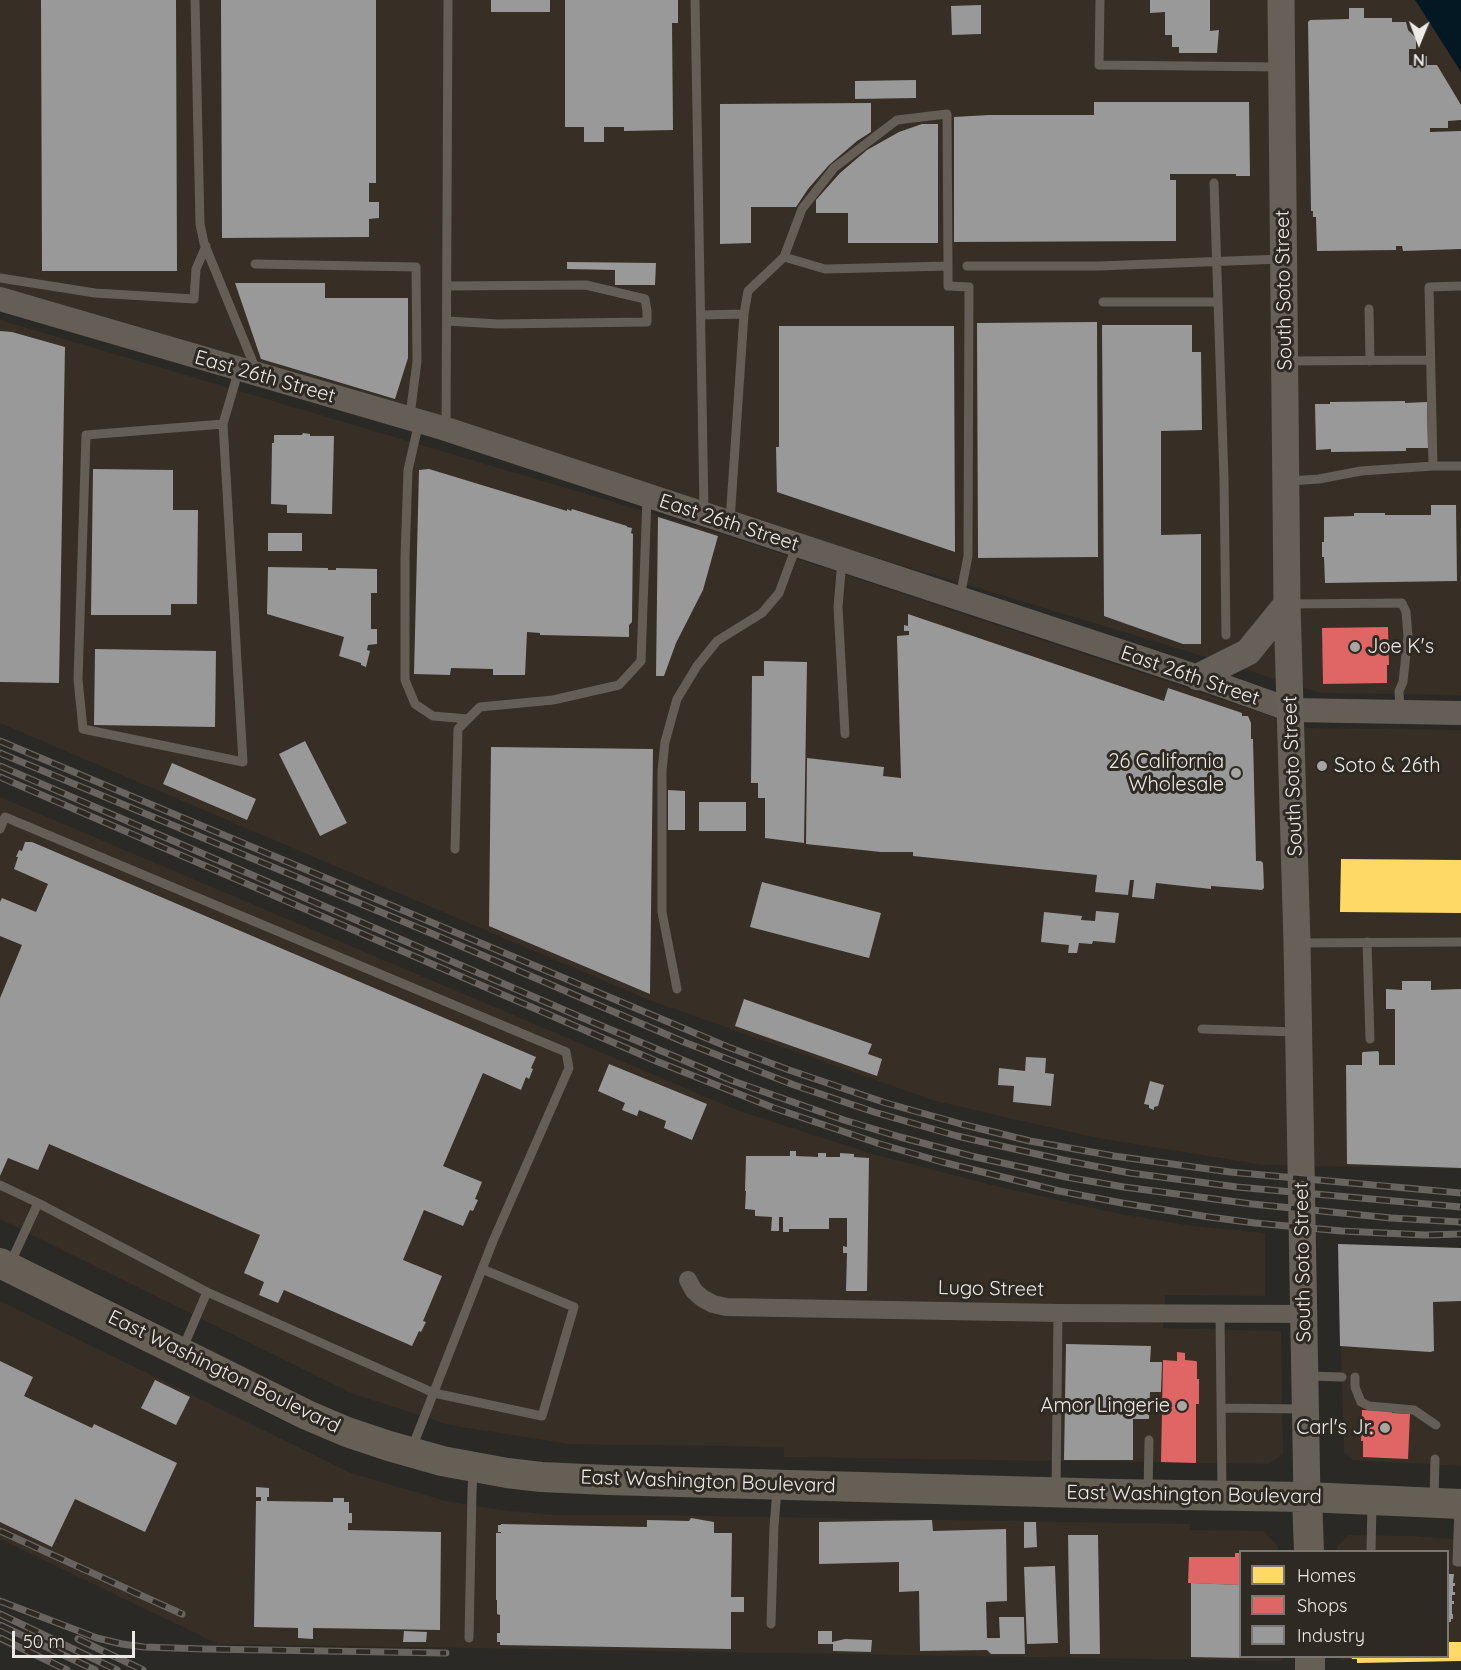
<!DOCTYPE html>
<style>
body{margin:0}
#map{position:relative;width:1461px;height:1670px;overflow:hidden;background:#2b2926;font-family:Quicksand,sans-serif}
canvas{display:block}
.legend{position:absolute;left:1239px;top:1550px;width:210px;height:108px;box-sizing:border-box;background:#2e2923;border:2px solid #7a7671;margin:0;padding:8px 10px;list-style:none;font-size:18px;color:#ede9e5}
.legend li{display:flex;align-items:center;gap:12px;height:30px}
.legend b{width:30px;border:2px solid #7a7671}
.north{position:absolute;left:1389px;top:12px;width:60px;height:60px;-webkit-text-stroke:4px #2e2923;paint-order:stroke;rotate:181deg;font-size:16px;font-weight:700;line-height:24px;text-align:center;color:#ede9e5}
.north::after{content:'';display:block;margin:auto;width:21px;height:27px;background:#ede9e5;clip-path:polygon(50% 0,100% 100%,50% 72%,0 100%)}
.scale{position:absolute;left:12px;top:1631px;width:123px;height:27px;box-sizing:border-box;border:3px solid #ede9e5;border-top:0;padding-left:8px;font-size:18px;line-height:21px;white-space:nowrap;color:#ede9e5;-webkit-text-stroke:4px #2e2923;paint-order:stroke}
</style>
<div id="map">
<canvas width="1461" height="1670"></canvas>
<ul class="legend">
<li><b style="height:16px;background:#ffd966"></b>Homes</li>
<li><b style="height:16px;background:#e06666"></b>Shops</li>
<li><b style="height:16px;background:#999"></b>Industry</li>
</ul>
<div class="north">N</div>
<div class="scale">50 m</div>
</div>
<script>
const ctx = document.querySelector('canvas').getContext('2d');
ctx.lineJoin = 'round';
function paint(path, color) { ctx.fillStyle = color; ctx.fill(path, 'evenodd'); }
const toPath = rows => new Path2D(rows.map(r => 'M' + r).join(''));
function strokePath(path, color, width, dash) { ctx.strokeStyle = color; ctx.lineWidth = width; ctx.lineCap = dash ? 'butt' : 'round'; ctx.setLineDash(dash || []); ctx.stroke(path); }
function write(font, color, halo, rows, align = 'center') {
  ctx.font = font + ' Quicksand,sans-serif'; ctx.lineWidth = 6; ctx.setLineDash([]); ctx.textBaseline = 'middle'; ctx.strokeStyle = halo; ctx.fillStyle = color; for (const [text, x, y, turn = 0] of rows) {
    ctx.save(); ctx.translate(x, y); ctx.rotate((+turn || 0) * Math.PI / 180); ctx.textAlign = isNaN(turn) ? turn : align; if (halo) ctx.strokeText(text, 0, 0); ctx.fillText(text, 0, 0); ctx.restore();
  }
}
paint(toPath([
 [0,0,1461,0,1461,695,1320,693,1167,645,0,294],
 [0,320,728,536,1308,728,1461,730,1461,1169,1264,1165,1097,1138,935,1101,649,1000,0,723],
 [0,797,737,1110,872,1154,996,1186,1120,1214,1193,1226,1265,1233,1265,1296,1165,1295,1163,1328,1281,1331,1283,1454,1269,1464,784,1457,784,1447,569,1444,449,1425,351,1393,0,1219],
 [1338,1244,1461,1248,1461,1466,1353,1460,1344,1452],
 [0,1301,351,1473,446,1501,502,1510,555,1515,650,1515,1190,1524,1190,1530,1264,1531,1278,1547,1278,1551,1240,1552,1240,1656,1282,1657,1282,1661,218,1644,0,1539],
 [1349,1535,1414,1536,1461,1540,1461,1661,1357,1663,1356,1659,1341,1660,1341,1656,1448,1656,1448,1552,1337,1552,1337,1546]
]), '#372e25');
paint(toPath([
 [1415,0,1461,0,1461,72,1419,6]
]), '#041823');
paint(toPath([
 [1341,859,1461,860,1461,913,1340,912],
 [1448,1642,1461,1642,1461,1661,1357,1663,1357,1659,1352,1659,1351,1656,1448,1656]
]), '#ffd966');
paint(toPath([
 [1388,627,1389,665,1387,665,1387,683,1323,684,1322,628],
 [1177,1352,1185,1353,1185,1360,1196,1361,1197,1362,1197,1379,1199,1379,1199,1404,1196,1404,1196,1463,1161,1462,1163,1360,1177,1361],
 [1362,1410,1392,1411,1392,1413,1410,1414,1408,1459,1363,1457,1363,1441,1361,1441],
 [1235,1553,1240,1553,1240,1585,1188,1583,1189,1557,1235,1557]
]), '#e06666');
paint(toPath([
 [41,0,176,0,177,271,42,271],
 [221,0,376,0,376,183,369,183,369,202,379,202,379,218,369,219,369,237,222,238],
 [491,0,550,0,550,12,491,12],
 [565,0,678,0,678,23,672,23,673,130,624,131,624,127,604,127,604,142,584,142,584,127,565,127],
 [1150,0,1210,0,1210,31,1219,30,1217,53,1179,53,1179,47,1172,47,1172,35,1165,35,1165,12,1150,13],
 [981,5,981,34,952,35,951,6],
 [1349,8,1364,8,1364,18,1392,18,1392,22,1406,22,1408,30,1416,38,1416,49,1409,49,1409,65,1420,65,1420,56,1427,56,1427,65,1437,65,1461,105,1461,120,1448,121,1448,128,1430,128,1430,132,1461,131,1461,249,1403,251,1402,246,1396,246,1396,250,1317,251,1316,217,1313,217,1313,211,1311,211,1308,22,1310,20,1349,19],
 [916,80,916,98,855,99,855,81],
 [1094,102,1249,102,1250,176,1236,176,1236,174,1170,174,1170,180,1176,180,1176,241,954,242,954,117,989,115,1094,115],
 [871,103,871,132,857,141,829,165,808,189,796,207,751,207,751,243,720,244,720,104],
 [922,124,938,124,938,243,848,243,848,213,816,213,816,200,840,173,867,150,899,132],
 [567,262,656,263,655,285,615,285,615,270,567,269],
 [235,283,325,283,325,298,408,298,408,358,395,399,261,359],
 [1097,322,1098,557,978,558,977,323],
 [1102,325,1192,325,1192,352,1201,352,1202,430,1161,431,1161,535,1201,534,1201,644,1183,644,1104,616],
 [779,326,954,326,955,552,777,492,776,447,779,447],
 [0,331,12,332,65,347,59,683,0,682],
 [1405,401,1405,403,1427,402,1428,448,1406,448,1406,451,1331,452,1331,449,1316,450,1315,404,1330,404,1330,402],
 [303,433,310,434,310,436,334,436,332,514,287,513,287,505,271,504,272,443,274,443,274,435,302,435],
 [93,469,173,470,173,510,198,510,197,604,171,604,171,615,91,615],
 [429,469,567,511,567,509,571,511,572,509,627,526,627,527,632,528,631,533,633,534,632,622,629,625,629,637,540,635,540,633,527,632,525,675,493,675,493,669,451,668,450,675,414,674,419,470],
 [1431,505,1456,505,1457,581,1325,583,1324,557,1322,557,1322,542,1324,542,1324,517,1354,516,1354,513,1385,513,1385,515,1431,515],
 [658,517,718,536,703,590,676,643,664,676,656,676],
 [268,533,302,533,302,551,268,551],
 [268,567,328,568,328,570,336,570,336,568,377,569,377,593,371,593,371,629,377,629,377,644,368,645,367,650,370,651,366,667,361,665,361,663,339,656,344,637,267,614],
 [908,614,1164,701,1168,688,1242,713,1242,716,1248,716,1251,723,1251,739,1253,739,1256,861,1261,861,1263,863,1264,888,1262,890,1211,886,1211,889,1156,883,1154,899,1132,897,1134,880,1130,880,1128,895,1095,892,1097,875,913,856,913,852,881,852,806,844,807,758,884,767,883,776,901,778,897,636,909,635,909,631,904,631,904,625,908,626],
 [95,649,216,651,215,727,94,725],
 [764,661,807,662,804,843,765,838,765,798,758,798,758,783,751,783,752,676,764,676],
 [305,741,347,823,320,836,279,754],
 [491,747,653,749,650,994,489,926],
 [172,763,256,799,247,820,163,784],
 [668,790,685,791,685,830,668,830],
 [699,802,746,802,746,831,699,831],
 [25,842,32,842,536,1057,531,1068,533,1069,529,1079,526,1077,521,1090,483,1073,443,1166,482,1182,475,1199,478,1200,473,1211,470,1210,463,1226,424,1210,403,1260,442,1276,423,1321,426,1322,421,1332,419,1331,412,1346,284,1290,278,1303,259,1295,264,1282,244,1273,260,1235,49,1144,38,1170,8,1158,0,1176,0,998,22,945,0,936,0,902,2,898,36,912,48,884,14,869,18,857,16,857,19,850,22,851],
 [762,882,881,913,869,958,750,927],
 [1096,911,1119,913,1115,943,1093,941,1092,944,1079,943,1077,953,1068,953,1069,945,1041,942,1044,912,1082,916,1081,920,1095,921],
 [1402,981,1431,981,1431,990,1461,989,1461,1168,1347,1164,1346,1065,1362,1065,1362,1053,1363,1052,1378,1051,1379,1053,1379,1065,1395,1065,1395,1009,1386,1009,1386,989,1402,990],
 [744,999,872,1044,868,1054,882,1059,877,1076,735,1026],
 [1026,1057,1046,1058,1045,1073,1054,1074,1051,1106,1013,1102,1014,1086,998,1085,999,1068,1025,1071],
 [609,1064,707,1104,692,1140,664,1128,666,1121,639,1110,637,1116,622,1110,625,1103,598,1091],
 [1150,1081,1164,1085,1158,1106,1154,1107,1154,1110,1149,1108,1149,1105,1144,1104],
 [790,1151,796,1151,796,1156,818,1157,818,1153,826,1153,826,1157,840,1157,840,1153,854,1154,854,1157,869,1158,867,1291,846,1291,847,1253,843,1253,843,1246,847,1247,847,1218,829,1218,829,1229,789,1229,789,1232,783,1232,783,1217,779,1217,779,1231,771,1231,772,1217,755,1216,755,1210,745,1209,746,1191,745,1191,746,1156,790,1156],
 [1338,1244,1461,1248,1461,1301,1433,1302,1434,1351,1430,1352,1340,1346],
 [1066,1344,1151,1346,1150,1362,1162,1362,1161,1392,1150,1392,1149,1419,1133,1419,1133,1460,1064,1460],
 [0,1361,33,1377,24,1396,92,1428,94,1424,177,1463,145,1532,75,1499,52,1547,0,1522],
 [155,1380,190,1397,176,1425,141,1408],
 [256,1487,269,1488,269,1497,267,1497,267,1501,333,1502,333,1498,344,1498,344,1502,349,1502,349,1513,352,1513,352,1523,348,1523,348,1530,441,1532,440,1630,313,1628,313,1639,298,1638,298,1628,254,1627,256,1501,261,1501,261,1497,256,1497],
 [691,1518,714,1522,714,1533,732,1533,731,1597,744,1597,744,1612,731,1612,731,1649,500,1645,500,1642,497,1642,497,1633,500,1633,500,1615,497,1614,497,1600,496,1600,496,1533,501,1533,501,1532,498,1532,498,1525,501,1525,501,1524,647,1527,647,1520,689,1521],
 [932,1520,933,1531,1006,1529,1007,1601,986,1602,987,1638,1000,1638,999,1617,1024,1617,1025,1654,991,1654,987,1650,920,1651,919,1591,899,1592,899,1562,819,1564,819,1522],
 [1024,1522,1036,1522,1037,1547,1024,1548],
 [1068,1535,1098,1535,1100,1654,1070,1654],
 [1055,1566,1058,1643,1027,1644,1024,1567],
 [1448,1574,1454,1574,1453,1583,1455,1583,1455,1586,1453,1586,1453,1592,1455,1592,1455,1595,1452,1595,1452,1601,1454,1601,1454,1604,1452,1604,1452,1614,1453,1614,1453,1619,1451,1619,1451,1622,1448,1622],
 [1191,1583,1240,1585,1240,1658,1191,1657],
 [404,1631,427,1632,426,1642,403,1642],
 [818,1631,832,1631,832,1642,845,1639,872,1640,871,1652,833,1651,833,1644,818,1644]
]), '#999');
strokePath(toPath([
 [195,0,200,224,204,243,256,370],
 [695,0,704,512],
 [1100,0,1099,65,1280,67],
 [1214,183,1224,479,1226,635],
 [255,264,416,267,417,361,410,416],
 [948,266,948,286,969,287,968,556,960,597],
 [967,266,1099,266,1282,259],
 [0,278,95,293,194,299,196,269,206,246],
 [1103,302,1218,302],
 [1369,309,1370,361],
 [701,315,744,314,748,291,784,257,802,209,834,168,897,120,947,114,948,266,825,269,784,257],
 [447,321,498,324,647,322,647,311,645,299,586,285,447,286],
 [1288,361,1430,360],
 [419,422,408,470,405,558,405,680,415,704,433,716,468,719],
 [223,424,86,435,78,679,83,729,243,762,223,424,239,369],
 [446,427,448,0],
 [1433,466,1429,287,1461,286],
 [1289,481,1319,479,1361,471,1433,466,1461,466],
 [730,521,744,314],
 [842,560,838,607,845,734],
 [1290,604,1402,603,1406,612,1408,636,1403,682,1399,691,1400,711],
 [0,829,5,817,566,1052,569,1068,493,1241,412,1448],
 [455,849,458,729,480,707,553,700,619,685,641,661,647,498],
 [1367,942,1370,1039],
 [1300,943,1461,942],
 [677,989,662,912,662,770,665,742,677,699,697,666,717,641,762,613,779,593,796,547],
 [1202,1029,1297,1032],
 [0,1185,38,1203,207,1292,434,1393,542,1416,574,1307,482,1269],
 [10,1264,38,1203],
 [1220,1314,1222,1491],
 [182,1350,207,1292],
 [1308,1376,1342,1377],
 [1355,1377,1355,1387,1361,1402,1369,1406,1414,1410,1436,1425],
 [1221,1408,1303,1409],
 [1056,1490,1058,1313],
 [1148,1492,1149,1440],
 [1434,1500,1435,1459],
 [1459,1508,1457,1562,1461,1562],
 [1371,1552,1372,1503],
 [771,1624,774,1526,777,1490],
 [469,1638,472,1491,473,1472]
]), '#645e57', 9);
strokePath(toPath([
 [688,1280,694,1291,702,1298,713,1304,726,1307,1058,1313,1304,1314]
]), '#645e57', 18);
strokePath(toPath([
 [0,299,446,429,1198,677,1291,710,1461,713]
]), '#645e57', 24);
strokePath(toPath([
 [1281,0,1287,604,1297,943,1307,1497],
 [1198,677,1248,652,1287,604]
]), '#666059', 27);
strokePath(toPath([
 [0,1263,307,1415,347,1432,389,1446,442,1461,507,1473,541,1477,608,1480,1115,1494,1307,1497,1461,1504],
 [1307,1497,1309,1552],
 [1310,1670,1310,1656]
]), '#665f56', 30);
const rail = toPath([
 [0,741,728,1047,789,1070,886,1103,961,1124,1030,1141,1114,1156,1230,1172,1461,1193],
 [0,753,433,934,684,1042,794,1085,874,1112,957,1136,1063,1160,1130,1173,1237,1187,1461,1207],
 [0,766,578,1016,733,1081,844,1120,900,1137,971,1156,1066,1177,1124,1187,1252,1204,1391,1218,1461,1222],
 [0,777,656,1061,774,1108,880,1144,942,1162,1059,1191,1122,1203,1209,1217,1255,1223,1342,1231,1425,1235,1461,1234],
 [0,1531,182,1614],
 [0,1601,97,1638,122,1644,144,1647,205,1649,446,1653],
 [0,1614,117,1670],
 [0,1625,95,1670],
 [0,1638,67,1670],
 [78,1639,143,1670]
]);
strokePath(rail, '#696460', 7);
strokePath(rail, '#2e2923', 4.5, [14]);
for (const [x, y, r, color] of [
 [1355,647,6,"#a9a6a2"],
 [1322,766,6,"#a9a6a2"],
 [1236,773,6,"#a9a6a2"],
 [1182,1406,6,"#a9a6a2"],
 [1385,1428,6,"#a9a6a2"]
]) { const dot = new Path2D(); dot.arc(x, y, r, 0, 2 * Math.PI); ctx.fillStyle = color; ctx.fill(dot); strokePath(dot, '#2e2923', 2); }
write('20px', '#ede9e5', '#2e2923', [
 ["South Soto Street",1284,290,-91],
 ["East 26th Street",265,377,16],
 ["East 26th Street",729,523,18],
 ["East 26th Street",1190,676,19],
 ["South Soto Street",1293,776,-92],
 ["South Soto Street",1303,1262,-91],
 ["Lugo Street",991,1289,1],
 ["East Washington Boulevard",224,1372,26],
 ["East Washington Boulevard",708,1482,2],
 ["East Washington Boulevard",1194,1495,1]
]);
write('20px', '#ede9e5', '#2e2923', [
 ["Joe K's",1367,647,"left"],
 ["26 California",1224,762],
 ["Wholesale",1224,785],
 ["Soto & 26th",1334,766,"left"],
 ["Amor Lingerie",1170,1406],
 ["Carl's Jr.",1373,1428]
], 'right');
</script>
